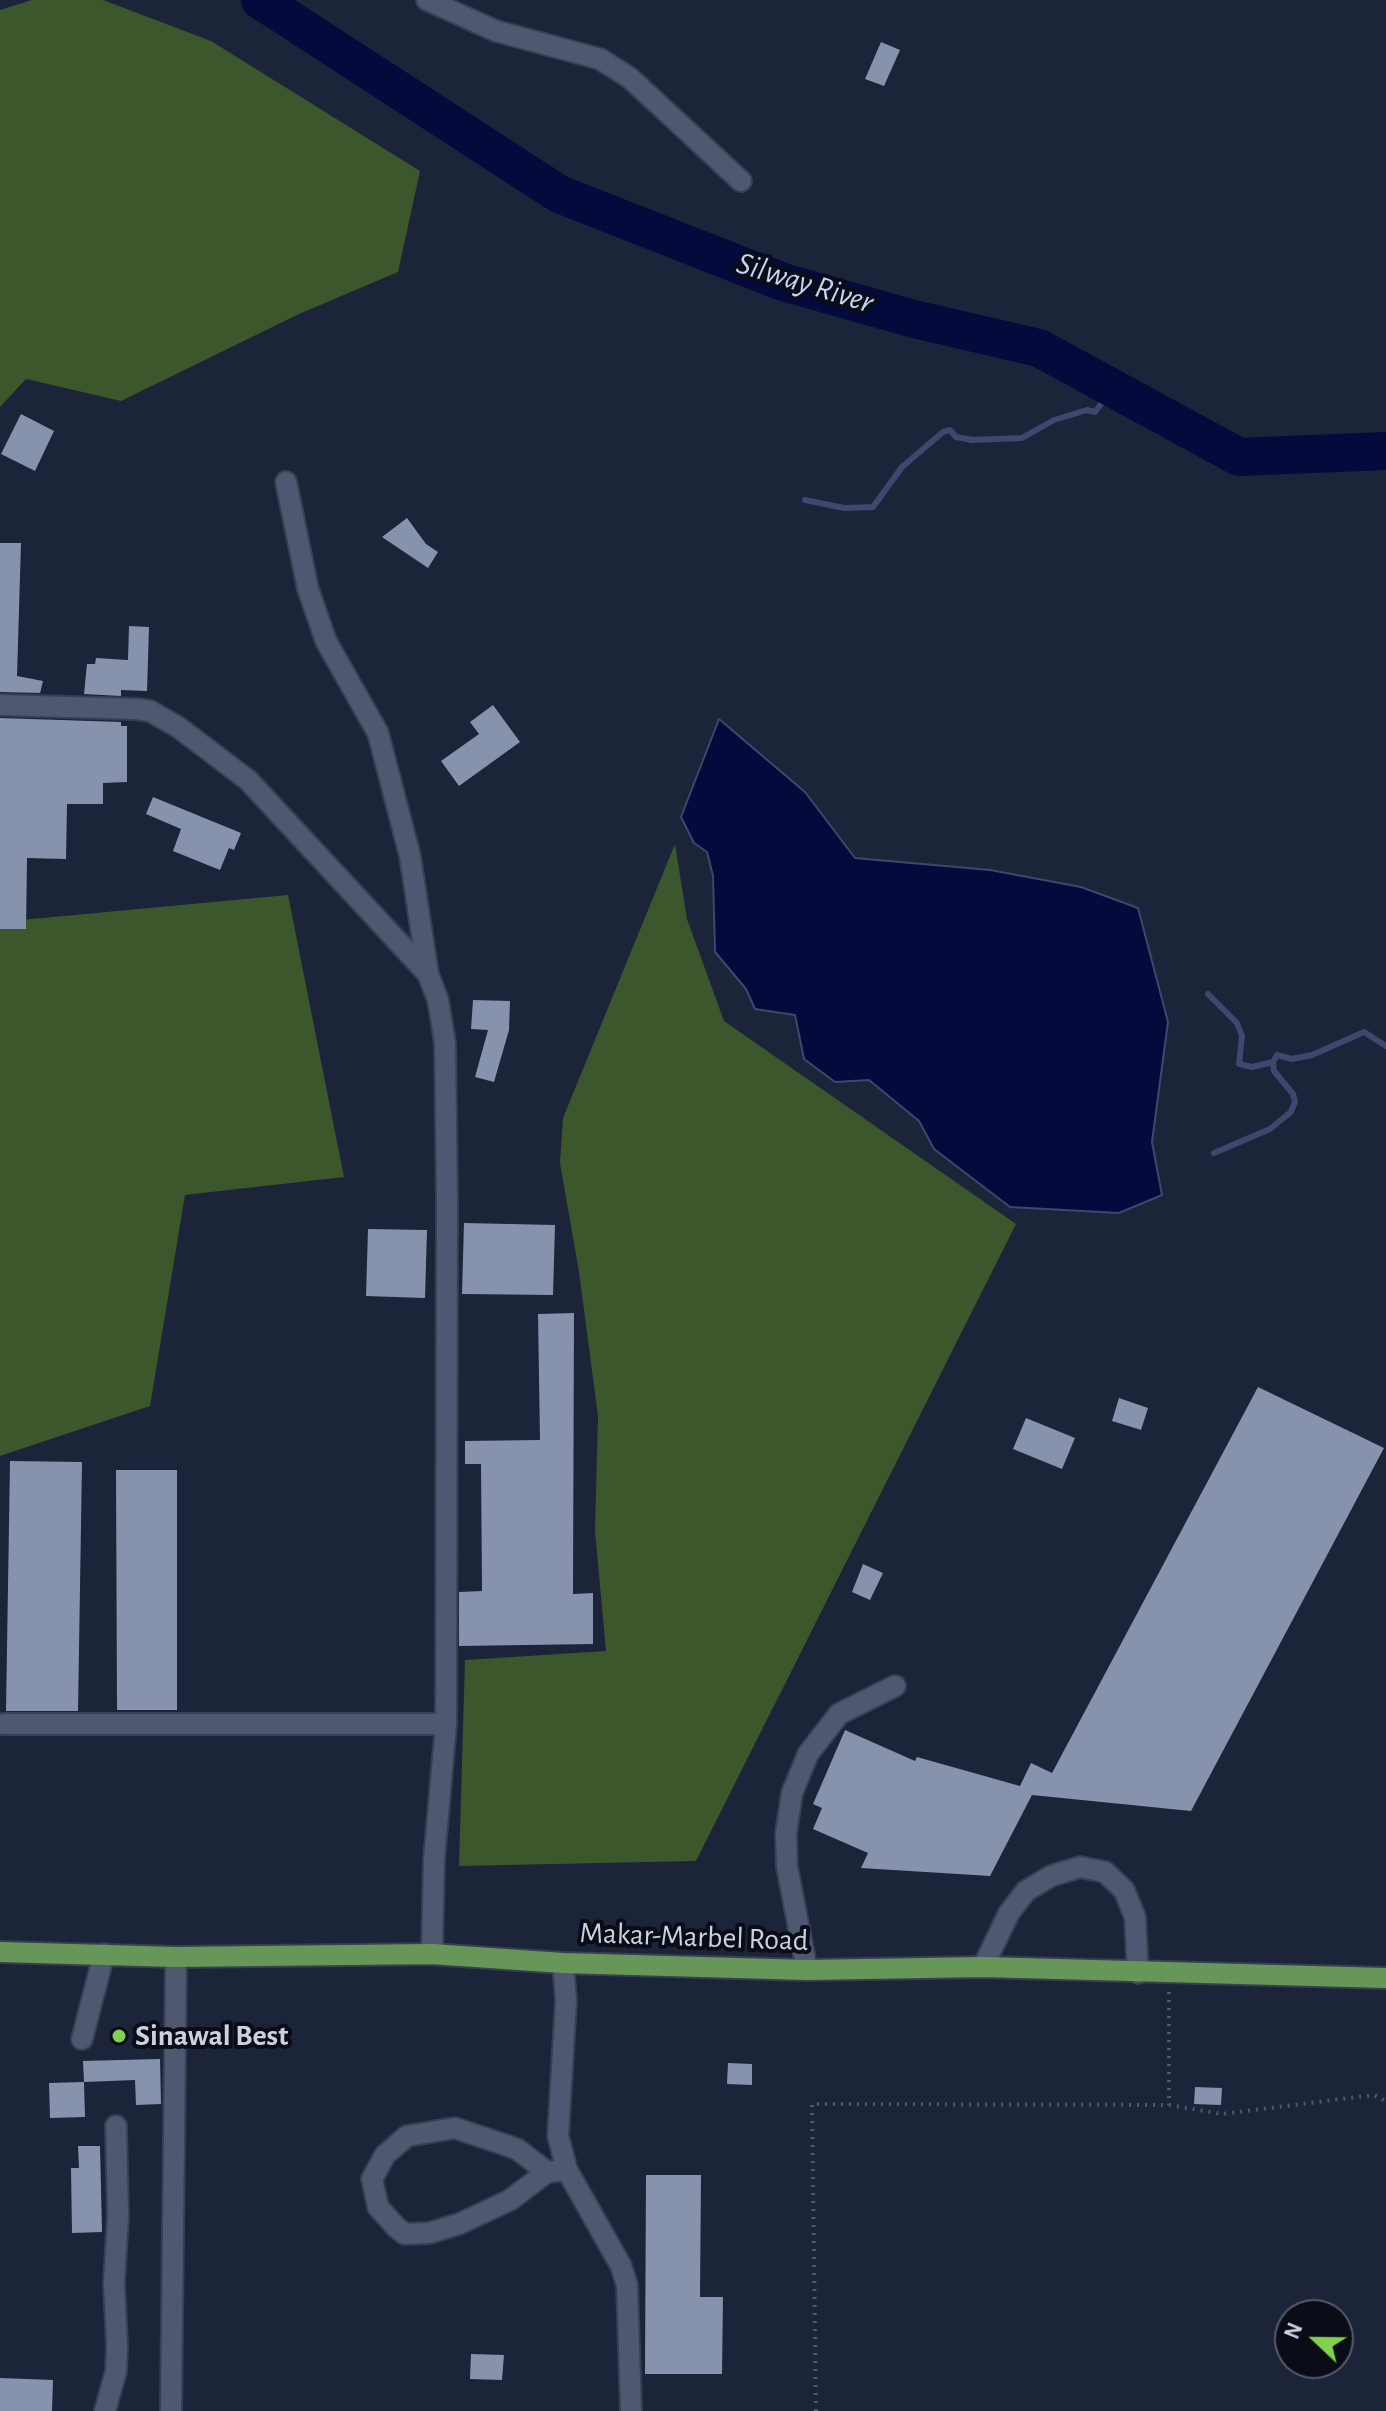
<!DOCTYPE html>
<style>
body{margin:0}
#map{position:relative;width:1386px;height:2411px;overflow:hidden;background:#1b2438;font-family:"Alegreya Sans",sans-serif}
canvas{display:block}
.north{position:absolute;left:1274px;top:2299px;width:80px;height:80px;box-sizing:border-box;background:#0a0d17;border:2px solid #575b67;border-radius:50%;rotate:292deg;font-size:22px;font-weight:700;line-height:32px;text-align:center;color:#cbd1df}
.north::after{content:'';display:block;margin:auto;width:28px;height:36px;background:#81d050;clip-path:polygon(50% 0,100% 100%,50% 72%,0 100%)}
</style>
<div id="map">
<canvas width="1386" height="2411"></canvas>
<div class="north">N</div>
</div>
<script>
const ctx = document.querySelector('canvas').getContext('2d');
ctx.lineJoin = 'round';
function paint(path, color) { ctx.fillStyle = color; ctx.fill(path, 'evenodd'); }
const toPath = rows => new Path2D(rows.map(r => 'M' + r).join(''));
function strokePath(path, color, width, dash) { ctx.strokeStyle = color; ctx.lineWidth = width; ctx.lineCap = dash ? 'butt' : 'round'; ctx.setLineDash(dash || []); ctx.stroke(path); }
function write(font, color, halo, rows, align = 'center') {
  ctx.font = font + ' "Alegreya Sans",sans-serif'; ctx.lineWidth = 8; ctx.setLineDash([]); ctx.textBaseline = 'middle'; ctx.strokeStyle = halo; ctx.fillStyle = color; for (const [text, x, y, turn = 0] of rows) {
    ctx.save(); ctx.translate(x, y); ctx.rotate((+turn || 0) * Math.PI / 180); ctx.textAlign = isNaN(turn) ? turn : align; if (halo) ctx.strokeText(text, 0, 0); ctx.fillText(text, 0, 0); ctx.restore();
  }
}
paint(toPath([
 [32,0,103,0,211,41,420,171,398,272,299,314,121,401,26,379,0,407,0,10],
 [675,844,687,919,724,1021,1016,1224,696,1861,459,1866,465,1660,606,1651,595,1531,598,1416,579,1272,560,1163,563,1118],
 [288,895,344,1177,185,1195,150,1406,0,1456,0,922]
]), '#3b572b');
const water = toPath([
 [719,719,805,792,855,858,990,870,1081,887,1138,908,1168,1022,1152,1142,1162,1195,1119,1213,1010,1207,934,1149,919,1121,869,1080,835,1082,804,1059,795,1015,755,1009,746,989,715,952,713,876,707,852,694,843,681,817,719,719]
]);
paint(water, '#040b3c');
strokePath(water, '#40466d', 2);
strokePath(toPath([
 [805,500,844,508,873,507,902,467,943,432,950,430,956,437,972,440,1022,438,1054,420,1087,410,1095,412,1104,400,1112,372],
 [1208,994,1237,1023,1242,1036,1239,1064,1252,1067,1273,1062],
 [1214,1153,1270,1129,1291,1112,1295,1102,1293,1094,1274,1071,1273,1062,1277,1055,1292,1059,1312,1055,1364,1032,1386,1046]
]), '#40466d', 6);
strokePath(toPath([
 [260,0,559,194,783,282,914,319,1039,348,1239,457,1386,451]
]), '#040b3c', 38);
paint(toPath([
 [881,42,900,50,884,86,865,79],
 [21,414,54,431,35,471,1,454],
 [407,518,426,544,438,552,428,568,382,537],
 [0,543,21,543,17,676,43,681,40,693,0,692],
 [129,626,149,627,147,691,121,690,121,696,84,694,87,664,95,664,96,658,128,660],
 [493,705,520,742,459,786,441,761,479,734,470,722],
 [0,718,121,722,121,726,127,726,127,782,103,783,103,804,67,804,66,859,27,858,26,929,0,929],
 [153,797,241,833,234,850,229,848,220,870,173,851,181,829,146,814],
 [473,1000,510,1001,509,1030,494,1082,475,1077,488,1030,471,1029],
 [464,1223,555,1225,553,1295,462,1294],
 [368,1229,427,1230,425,1298,366,1296],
 [574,1313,573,1594,593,1593,593,1644,459,1646,459,1592,482,1591,481,1464,465,1464,465,1441,540,1440,538,1314],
 [1258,1387,1384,1448,1191,1811,1032,1795,990,1876,861,1868,868,1853,813,1829,822,1808,813,1804,845,1730,915,1761,917,1757,1020,1786,1031,1763,1052,1773],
 [1119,1398,1148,1408,1141,1430,1112,1421],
 [1026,1418,1075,1438,1062,1469,1013,1449],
 [10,1461,82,1462,78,1711,6,1711],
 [116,1470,177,1470,177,1710,117,1710],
 [863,1564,883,1573,870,1600,852,1592],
 [160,2059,161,2104,136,2105,135,2080,84,2082,83,2061],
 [728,2063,752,2064,752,2085,727,2084],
 [84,2082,85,2117,50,2118,49,2083],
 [1195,2087,1222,2088,1221,2105,1194,2104],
 [78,2146,100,2146,102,2232,72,2233,71,2168,79,2168],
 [646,2175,701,2175,700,2297,723,2297,722,2374,645,2374],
 [471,2354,504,2355,502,2380,470,2379],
 [0,2378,53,2380,52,2411,0,2411]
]), '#8793ad');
const minor = toPath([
 [427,0,496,31,600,59,630,78,741,181],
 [286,482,308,589,326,641,378,733,410,856,428,974],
 [0,705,136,709,150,711,178,727,248,780,428,974,438,1000,445,1043,447,1201,446,1724,434,1860,432,1954],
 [3,1724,446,1724],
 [563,1963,566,2000,558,2136,567,2170,621,2266,627,2285,631,2411],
 [983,1967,1009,1913,1026,1891,1051,1876,1080,1867,1105,1872,1124,1890,1135,1917,1138,1973],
 [807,1970,787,1867,786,1833,792,1793,808,1754,839,1714,895,1686],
 [82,2039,104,1954],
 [547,2172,517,2149,455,2128,407,2136,385,2155,372,2179,378,2207,396,2227,405,2234,429,2233,459,2224,510,2200,547,2172,567,2170],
 [105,2411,116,2371,117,2345,114,2283,118,2216,116,2126],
 [171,2411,176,1957]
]);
const major = toPath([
 [0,1952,176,1957,432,1954,563,1963,807,1970,983,1967,1386,1978]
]);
strokePath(minor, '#393f51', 24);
strokePath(major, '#393f51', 24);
strokePath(toPath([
 [1169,1992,1169,2105],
 [816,2411,812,2104,1169,2105,1222,2114,1374,2095,1386,2101]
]), '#50586b', 4, [2, 6]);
strokePath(minor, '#4e5870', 20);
strokePath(major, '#679758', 20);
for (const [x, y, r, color] of [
 [119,2036,8,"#81d050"]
]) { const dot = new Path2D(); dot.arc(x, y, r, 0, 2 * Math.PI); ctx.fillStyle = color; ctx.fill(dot); strokePath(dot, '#0a0d17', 3); }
write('30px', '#cbd1df', '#0a0d17', [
 ["Makar-Marbel Road",694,1937,2]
]);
write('bold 30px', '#cbd1df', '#0a0d17', [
 ["Sinawal Best",135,2036]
], 'left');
write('italic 32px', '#c4d2f4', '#0a0d17', [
 ["Silway River",805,283,17]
]);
</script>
